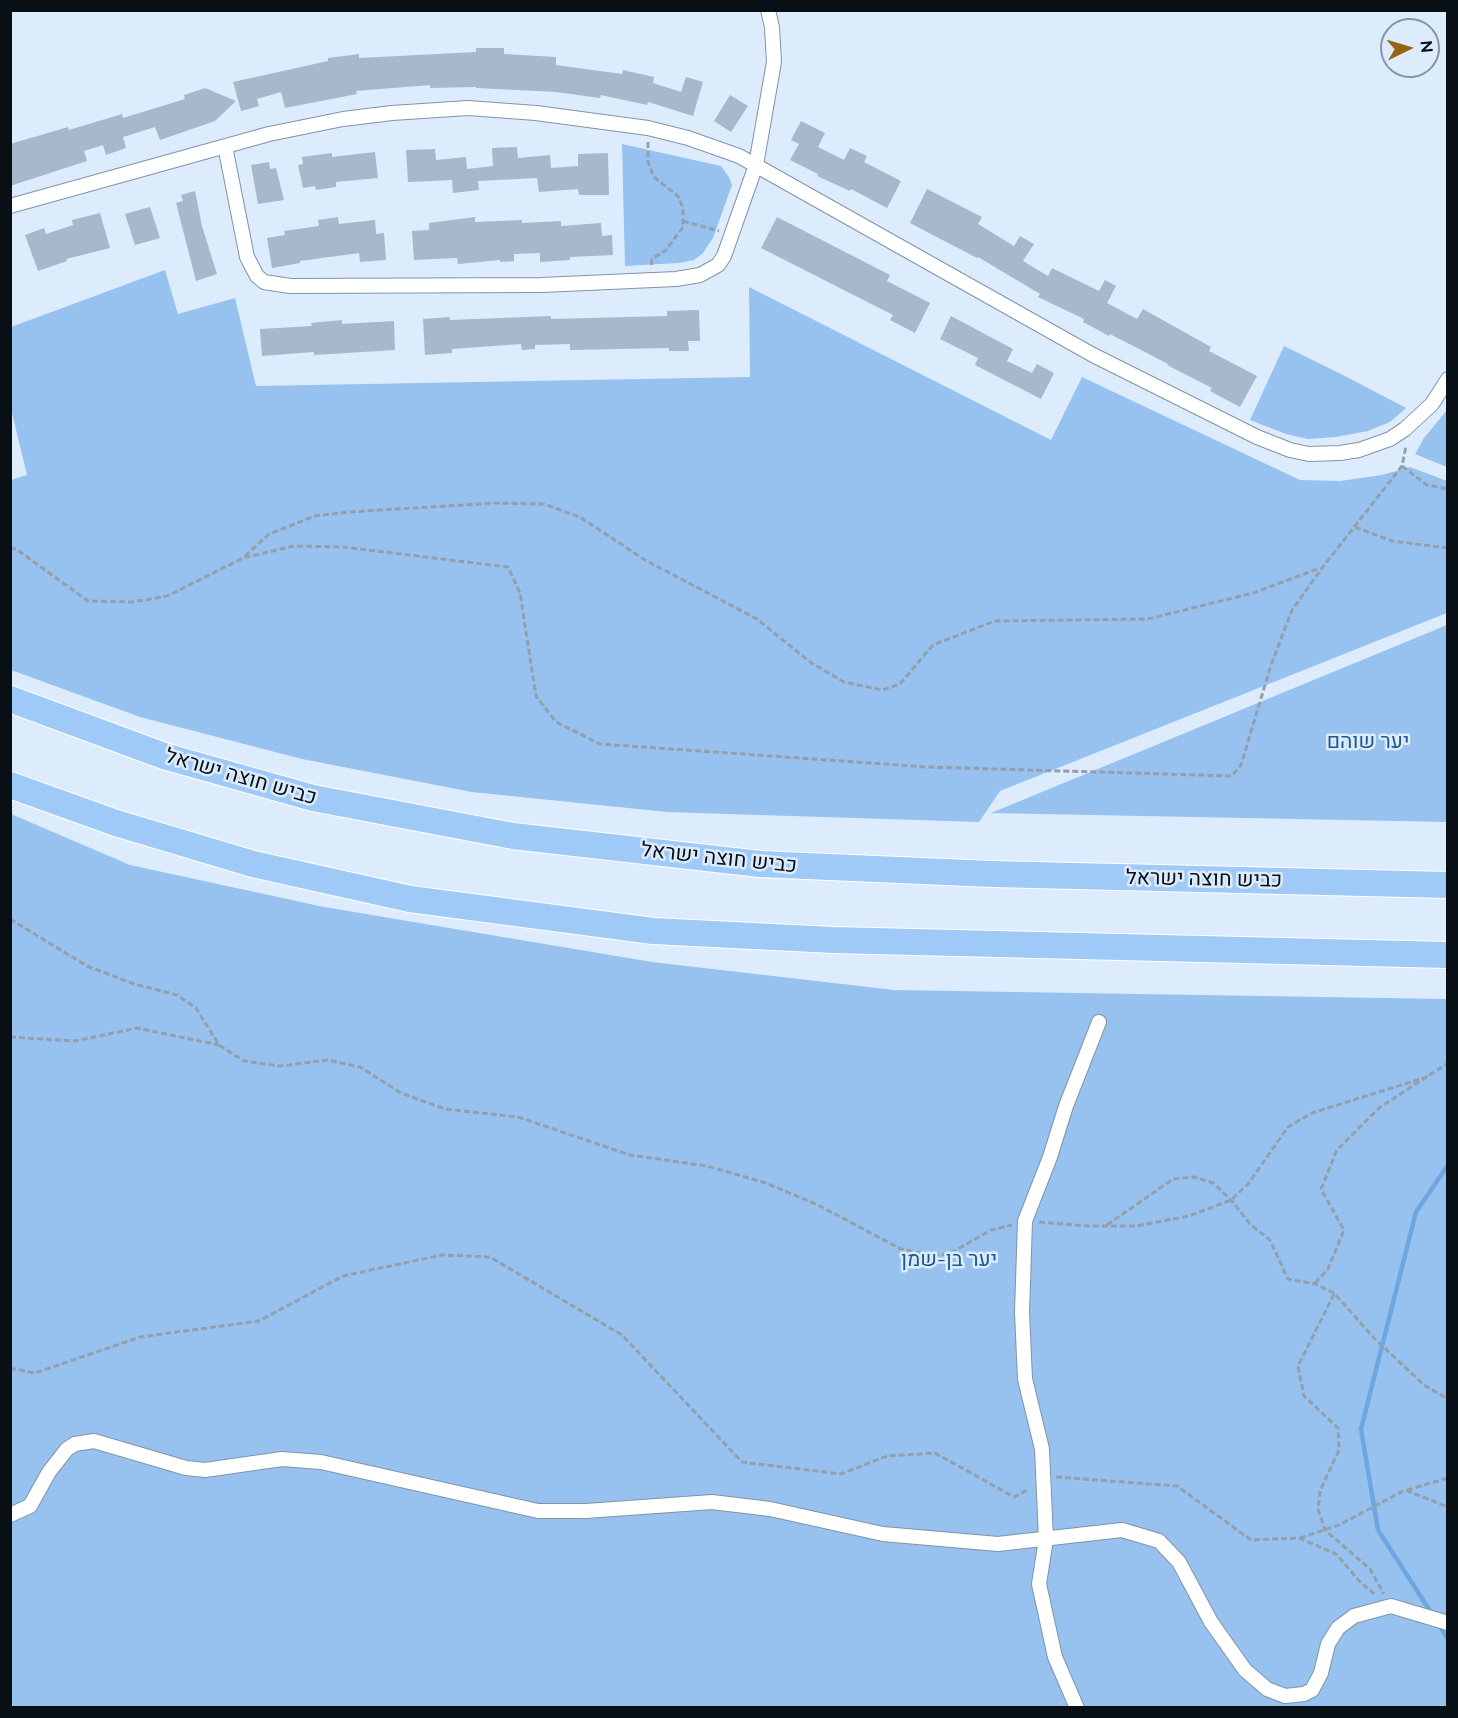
<!DOCTYPE html>
<meta charset="utf-8">
<style>
body{margin:0}
#map{position:relative;width:1458px;height:1718px;overflow:hidden;background:#ddecfc;font-family:Raleway,sans-serif}
canvas{display:block}
.frame{position:absolute;inset:0;border:12px solid #080f15;pointer-events:none}
.north{position:absolute;left:1380px;top:18px;width:60px;height:60px;box-sizing:border-box;background:#ddecfc;border:2px solid #8894a0;border-radius:50%;rotate:85deg;font-size:16px;font-weight:700;line-height:24px;text-align:center;color:#080f15}
.north::after{content:'';display:block;margin:auto;width:21px;height:27px;background:#966216;clip-path:polygon(50% 0,100% 100%,50% 72%,0 100%)}
</style>
<div id="map">
<canvas width="1458" height="1718"></canvas>
<div class="frame"></div>
<div class="north">N</div>
</div>
<script>
const ctx = document.querySelector('canvas').getContext('2d');
ctx.lineJoin = 'round';
function paint(path, color) { ctx.fillStyle = color; ctx.fill(path, 'evenodd'); }
const toPath = rows => new Path2D(rows.map(r => 'M' + r).join(''));
function strokePath(path, color, width, dash) { ctx.strokeStyle = color; ctx.lineWidth = width; ctx.lineCap = dash ? 'butt' : 'round'; ctx.setLineDash(dash || []); ctx.stroke(path); }
function write(font, color, halo, rows, align = 'center') {
  ctx.font = font + ' Raleway,Heebo,sans-serif'; ctx.lineWidth = 5; ctx.setLineDash([]); ctx.textBaseline = 'middle'; ctx.strokeStyle = halo; ctx.fillStyle = color; for (const [text, x, y, turn = 0] of rows) {
    ctx.save(); ctx.translate(x, y); ctx.rotate((+turn || 0) * Math.PI / 180); ctx.textAlign = isNaN(turn) ? turn : align; if (halo) ctx.strokeText(text, 0, 0); ctx.fillText(text, 0, 0); ctx.restore();
  }
}
paint(toPath([
 [622,144,721,166,729,177,732,185,713,238,703,253,694,260,679,263,625,266],
 [165,270,178,314,235,298,256,386,750,377,749,287,1051,440,1082,377,1300,480,1340,481,1382,475,1410,467,1447,481,1447,613,1000,791,979,822,667,812,472,792,302,759,140,717,11,670,11,480,27,475,11,409,11,327],
 [1284,346,1343,375,1406,408,1390,422,1368,431,1336,437,1308,439,1286,434,1250,420],
 [1447,410,1447,467,1415,454,1424,438],
 [1447,625,1447,822,991,813],
 [11,814,130,865,324,907,652,962,894,990,1447,999,1447,1707,11,1707]
]), '#97c2f0');
strokePath(toPath([
 [1432,1614,1378,1530,1361,1429,1416,1212,1448,1165],
 [1438,1623,1448,1639]
]), '#6da6e1', 4.5);
paint(toPath([
 [476,48,504,48,504,54,556,57,556,65,622,74,623,70,654,77,653,83,681,92,686,77,703,82,693,116,648,102,647,105,601,95,600,98,556,92,476,88,476,87,430,88,430,85,356,91,357,94,285,108,281,92,257,99,259,106,241,111,233,82,328,61,328,58,359,54,359,58,476,52],
 [205,88,236,101,215,121,160,140,155,127,123,137,126,148,106,155,103,145,84,151,87,161,10,186,10,144,68,127,69,130,122,114,123,118,185,99,184,95],
 [730,95,748,106,731,132,714,121],
 [801,121,825,133,818,147,844,160,850,148,867,156,864,162,901,181,887,208,851,189,850,191,817,176,818,174,790,160,799,144,791,140],
 [517,147,518,158,550,155,551,168,578,166,578,154,608,153,609,195,579,195,578,189,539,192,537,178,478,181,479,190,453,193,452,180,408,182,406,150,435,149,436,160,466,157,467,169,493,166,492,148],
 [375,152,378,178,336,182,336,187,316,190,315,186,303,188,298,165,303,164,302,157,332,153,332,157],
 [269,162,270,169,276,168,284,200,258,204,251,165],
 [927,189,982,217,978,224,1014,246,1020,236,1034,244,1023,261,1048,276,1052,268,1099,291,1105,280,1116,286,1107,303,1137,319,1143,309,1211,347,1209,351,1257,376,1240,407,1210,391,1212,388,1167,365,1168,364,1110,334,1109,336,1083,322,1084,319,1038,297,1040,294,978,257,977,258,910,223],
 [195,191,202,226,217,274,196,281,176,203,183,201,181,195],
 [150,207,160,238,135,245,125,214],
 [100,213,110,248,66,259,67,261,38,271,25,235,44,228,46,234,73,225,72,220],
 [338,217,339,224,375,220,376,234,384,233,386,260,360,262,359,253,300,261,300,263,272,268,267,238,285,235,284,231,319,226,318,220],
 [475,217,475,222,522,220,522,223,561,221,561,226,601,223,602,236,612,235,613,255,570,257,570,260,540,262,540,253,514,254,514,261,500,262,500,260,458,264,457,258,414,260,412,231,429,230,429,223],
 [777,217,890,275,887,281,930,303,915,333,890,320,893,315,761,248],
 [699,310,700,341,688,341,689,351,669,351,669,348,570,350,570,344,535,345,535,349,522,350,521,344,452,349,452,353,425,355,423,319,450,317,450,320,551,316,551,319,667,316,667,311],
 [951,316,1013,349,1007,361,1032,373,1037,364,1054,373,1041,399,975,365,978,358,940,339],
 [342,320,342,324,394,321,395,350,314,355,314,352,262,356,260,329,312,326,311,323]
]), '#a6b8cb');
const minor = toPath([
 [225,146,247,257,257,276,264,282,290,286,542,285,676,279,700,275,718,265,724,256,756,165,774,62,772,27,768,10],
 [10,206,269,134,343,119,392,113,468,108,536,113,648,128,688,138,739,156,1093,355,1257,437,1290,450,1309,454,1340,453,1359,450,1390,439,1405,429,1432,404,1448,379],
 [10,1515,30,1506,49,1472,67,1449,75,1444,94,1441,186,1468,205,1470,282,1459,321,1462,538,1511,586,1511,712,1502,770,1509,883,1534,998,1544,1122,1530,1159,1541,1179,1562,1211,1622,1245,1670,1267,1689,1285,1696,1304,1694,1312,1690,1321,1673,1328,1644,1338,1628,1354,1616,1391,1606,1448,1623],
 [1077,1708,1055,1657,1039,1584,1046,1539,1042,1449,1025,1379,1022,1312,1025,1221,1050,1157,1066,1106,1099,1022]
]);
const motorway = toPath([
 [10,699,164,756,313,798,513,836,760,864,992,874,1448,885],
 [10,785,116,823,253,864,410,899,653,931,833,940,1448,955]
]);
strokePath(minor, '#8293a5', 16);
strokePath(motorway, '#fff', 28);
strokePath(toPath([
 [648,142,648,162,654,177,678,196,683,208,683,227,666,250,652,259,651,268],
 [683,221,719,231],
 [1402,466,1427,485,1448,489],
 [1355,527,1392,541,1448,548],
 [10,548,16,549,88,601,133,602,167,596,243,558,294,546,343,547,508,567,520,593,536,696,556,722,600,744,927,767,1232,776,1241,765,1271,665,1292,610,1322,568,1402,466,1406,446],
 [245,556,269,534,315,516,349,512,495,503,544,504,580,517,645,560,757,619,810,662,844,682,882,690,900,684,933,645,995,621,1148,619,1253,593,1320,568],
 [10,919,87,966,134,984,177,995,196,1008,219,1045,244,1061,280,1066,328,1060,360,1067,401,1093,445,1109,518,1117,630,1155,707,1166,766,1183,818,1205,901,1249,933,1255,949,1254,991,1230,1012,1225],
 [10,1037,75,1041,137,1028,219,1045],
 [1039,1222,1088,1226,1136,1226,1189,1216,1231,1200,1248,1184,1288,1127,1312,1113,1430,1076],
 [1107,1225,1173,1179,1194,1177,1213,1183,1231,1200,1250,1224,1270,1240,1288,1279,1315,1284,1334,1293,1375,1339,1424,1385,1448,1399],
 [1315,1283,1328,1269,1344,1230,1321,1189,1337,1150,1379,1108,1448,1063],
 [1334,1294,1298,1366,1304,1396,1338,1428,1339,1450,1320,1491,1318,1509,1325,1530,1370,1569,1384,1594],
 [10,1368,35,1373,140,1337,259,1321,343,1276,442,1255,490,1257,622,1335,742,1462,841,1474,887,1456,935,1453,1014,1497,1029,1489],
 [1056,1477,1177,1486,1251,1540,1299,1538,1336,1554,1362,1584,1377,1596],
 [1407,1490,1448,1478],
 [1300,1538,1339,1525,1405,1490,1448,1507]
]), '#939fac', 3, [6, 3]);
strokePath(minor, '#fff', 14);
strokePath(motorway, '#9fc9f6', 26);
write('21px', '#1d5990', '#ddecfc', [
 ["יער שוהם",1368,742],
 ["יער בן-שמן",949,1260]
]);
write('21px', '#080f15', '#ddecfc', [
 ["כביש חוצה ישראל",241,777,16],
 ["כביש חוצה ישראל",719,858,6],
 ["כביש חוצה ישראל",1204,879,1]
]);
</script>
